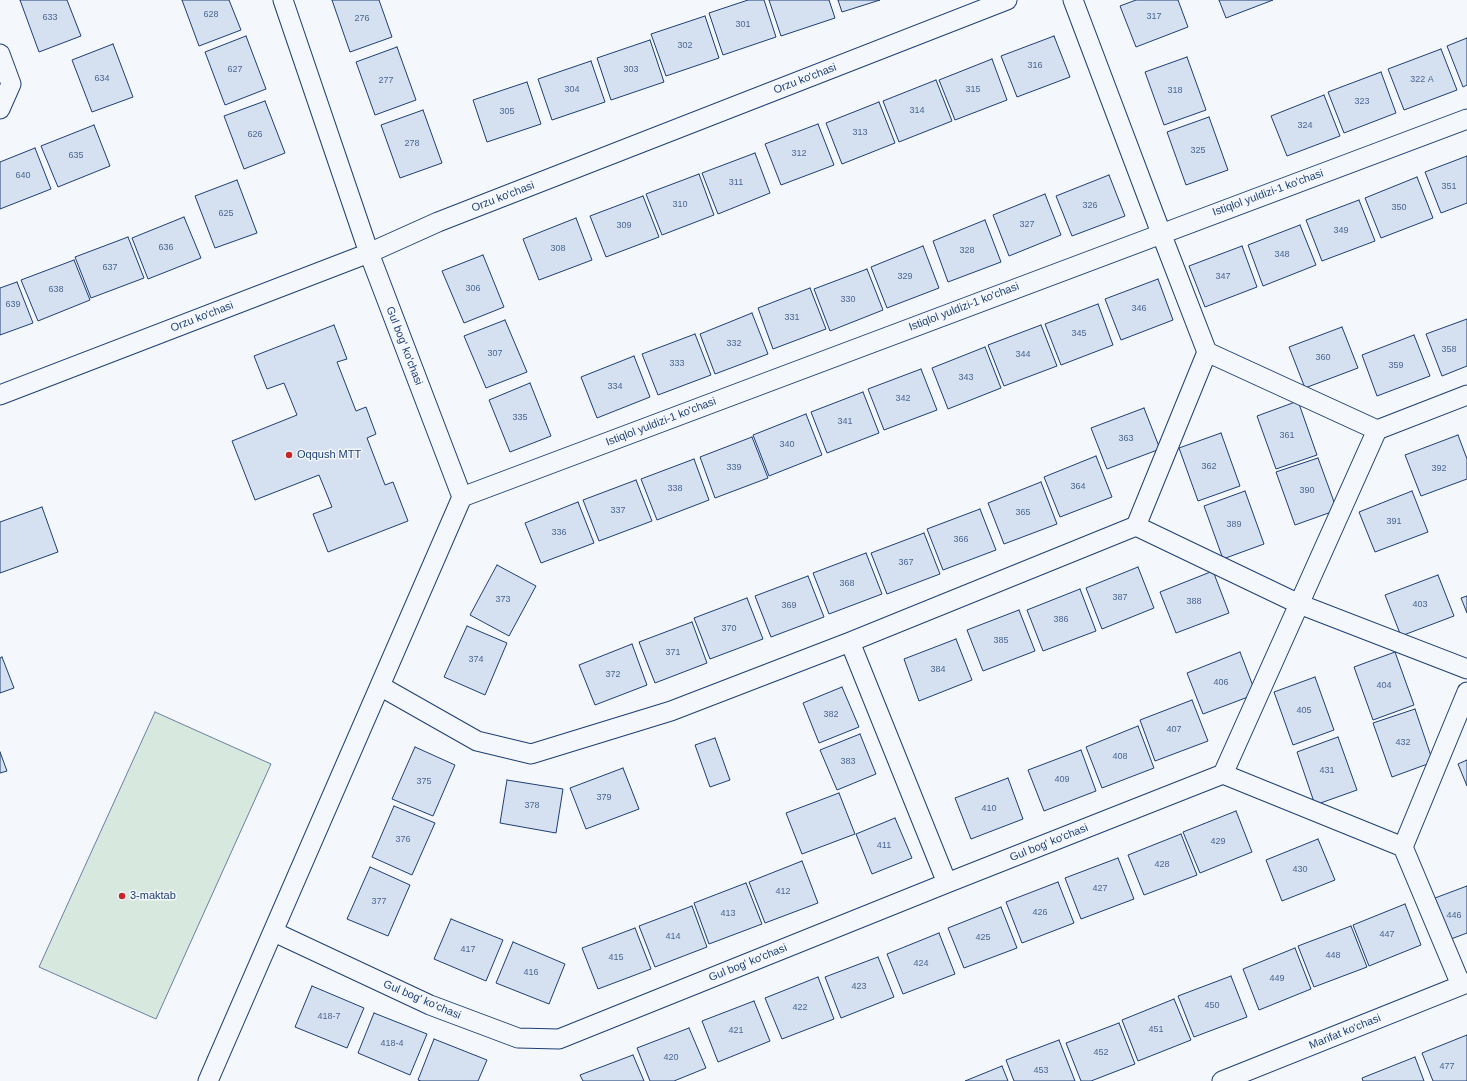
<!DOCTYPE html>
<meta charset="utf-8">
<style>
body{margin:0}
canvas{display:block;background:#f4f7fb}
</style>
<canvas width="1467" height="1081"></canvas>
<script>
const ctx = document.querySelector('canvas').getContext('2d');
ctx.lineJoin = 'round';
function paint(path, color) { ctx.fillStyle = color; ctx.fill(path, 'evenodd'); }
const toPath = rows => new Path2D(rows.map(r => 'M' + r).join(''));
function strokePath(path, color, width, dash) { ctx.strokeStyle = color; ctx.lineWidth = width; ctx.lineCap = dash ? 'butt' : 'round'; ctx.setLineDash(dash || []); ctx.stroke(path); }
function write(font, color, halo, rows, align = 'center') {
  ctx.font = font + ' Helvetica,sans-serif'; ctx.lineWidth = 3; ctx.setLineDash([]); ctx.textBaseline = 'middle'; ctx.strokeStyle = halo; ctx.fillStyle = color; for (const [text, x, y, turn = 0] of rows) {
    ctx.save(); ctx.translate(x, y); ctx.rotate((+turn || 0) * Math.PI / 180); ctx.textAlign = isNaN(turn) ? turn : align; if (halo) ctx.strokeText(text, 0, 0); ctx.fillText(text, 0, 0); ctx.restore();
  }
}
const green = toPath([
 [155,712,271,764,156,1019,39,967,155,712]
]);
paint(green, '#d7e8df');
strokePath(green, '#687fa3', 1);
const building = toPath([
 [20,0,67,0,81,36,39,52,20,0],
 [182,0,229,0,241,30,199,46,182,0],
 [332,0,379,0,392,37,350,52,332,0],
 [748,0,764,0,776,37,723,55,709,13,748,0],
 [769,0,829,0,835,18,781,36,769,0],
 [838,0,880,0,842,12,838,0],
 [1136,0,1178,0,1188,27,1136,47,1120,6,1136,0],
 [1219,0,1273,0,1226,18,1219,0],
 [705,16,719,58,666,76,651,34,705,16],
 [246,36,266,89,225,105,205,52,246,36],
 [1054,36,1070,77,1017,97,1001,56,1054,36],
 [1467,38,1467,85,1463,87,1447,46,1467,38],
 [650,40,664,82,611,100,597,58,650,40],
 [113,44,133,97,92,112,72,60,113,44],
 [397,47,416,100,375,115,356,62,397,47],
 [1441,49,1457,90,1404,110,1388,69,1441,49],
 [1187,57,1206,110,1164,125,1145,72,1187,57],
 [992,59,1007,100,955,120,939,80,992,59],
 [591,61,605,102,552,120,538,79,591,61],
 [1381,72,1396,113,1344,133,1328,92,1381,72],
 [936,80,952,121,899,142,883,101,936,80],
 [527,82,541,124,487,142,473,100,527,82],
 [1324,95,1340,136,1287,156,1271,116,1324,95],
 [265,101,285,153,244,169,224,116,265,101],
 [879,102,895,143,842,164,826,123,879,102],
 [423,110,442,163,400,178,381,125,423,110],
 [1209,117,1228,170,1186,185,1167,132,1209,117],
 [818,124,834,165,781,185,765,144,818,124],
 [94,125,110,166,58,187,41,146,94,125],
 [35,148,51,189,0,209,0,162,35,148],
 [755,153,770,193,718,214,702,173,755,153],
 [1467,156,1467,203,1441,213,1425,172,1467,156],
 [699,174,714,215,662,235,646,194,699,174],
 [1109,175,1125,216,1072,236,1056,196,1109,175],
 [1417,177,1433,218,1381,238,1365,198,1417,177],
 [237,180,257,233,215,248,195,196,237,180],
 [1045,194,1061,235,1009,256,993,215,1045,194],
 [643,196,659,237,606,257,590,216,643,196],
 [1359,200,1375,241,1322,261,1306,220,1359,200],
 [184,217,201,258,148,279,132,238,184,217],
 [576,218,592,260,539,280,523,239,576,218],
 [985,220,1001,262,948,282,933,241,985,220],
 [1300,225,1316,265,1263,286,1248,245,1300,225],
 [128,237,144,278,91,298,75,257,128,237],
 [923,246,939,288,887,308,871,267,923,246],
 [1242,246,1257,287,1205,307,1189,266,1242,246],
 [483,255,504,307,464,323,442,271,483,255],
 [74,260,90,300,38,321,21,280,74,260],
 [867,269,883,310,830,331,814,289,867,269],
 [1158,279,1173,320,1121,340,1105,299,1158,279],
 [17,282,33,323,0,335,0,288,17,282],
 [810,288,826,329,773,349,758,308,810,288],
 [1098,304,1113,345,1061,365,1045,324,1098,304],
 [752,313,768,354,715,374,700,334,752,313],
 [1467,319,1467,366,1442,376,1426,334,1467,319],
 [505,320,527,372,486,388,464,336,505,320],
 [334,325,347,359,337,362,356,411,366,407,376,434,367,438,385,485,393,482,408,521,328,552,313,514,332,507,319,475,255,500,232,441,297,415,284,383,267,389,254,356,334,325],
 [1041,325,1057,366,1004,386,988,345,1041,325],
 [1342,327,1358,368,1305,388,1289,347,1342,327],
 [695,334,711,375,658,395,642,354,695,334],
 [1414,335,1430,376,1377,396,1362,355,1414,335],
 [985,347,1001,388,948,409,932,368,985,347],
 [634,356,650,397,597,418,581,377,634,356],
 [921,369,937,410,884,430,868,389,921,369],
 [530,383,551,436,510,452,489,400,530,383],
 [863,392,879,433,827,453,811,412,863,392],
 [1298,401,1317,455,1276,469,1257,416,1298,401],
 [1144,408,1160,449,1107,469,1091,428,1144,408],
 [806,414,822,455,769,476,753,435,806,414],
 [1221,433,1240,486,1198,501,1179,448,1221,433],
 [1458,435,1467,459,1467,479,1421,496,1405,455,1458,435],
 [752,437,768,478,715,498,700,457,752,437],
 [1096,456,1112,497,1060,517,1044,477,1096,456],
 [1318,458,1337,510,1295,525,1276,472,1318,458],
 [694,459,709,500,657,520,641,479,694,459],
 [636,480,652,521,599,541,583,500,636,480],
 [1041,482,1057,524,1004,544,988,503,1041,482],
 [1245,491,1264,544,1223,559,1204,506,1245,491],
 [1412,491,1428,532,1375,552,1359,512,1412,491],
 [578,502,594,543,541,563,525,523,578,502],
 [42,507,58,552,0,573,0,522,42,507],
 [980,509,996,550,943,570,927,529,980,509],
 [924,533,940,574,887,594,871,553,924,533],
 [866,553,882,594,829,614,813,573,866,553],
 [497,565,536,586,509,636,470,615,497,565],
 [1138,567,1154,608,1102,629,1086,588,1138,567],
 [1213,571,1229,613,1176,633,1160,592,1213,571],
 [1438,575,1454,616,1401,636,1385,595,1438,575],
 [808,576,824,617,771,637,755,596,808,576],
 [1080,589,1096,631,1043,651,1027,610,1080,589],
 [1467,596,1467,613,1461,598,1467,596],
 [747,598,763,639,710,659,694,618,747,598],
 [1019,610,1035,651,983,671,967,630,1019,610],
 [692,622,707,663,655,683,639,642,692,622],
 [467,626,507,643,485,695,444,677,467,626],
 [956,639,972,680,919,701,904,659,956,639],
 [632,644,647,685,595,705,579,665,632,644],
 [1240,652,1256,694,1203,714,1187,673,1240,652],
 [1395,652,1414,705,1373,720,1354,667,1395,652],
 [2,657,14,688,0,693,0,658,2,657],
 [1315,677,1334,730,1293,745,1274,692,1315,677],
 [842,687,859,727,819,743,803,703,842,687],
 [1192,700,1208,741,1155,761,1140,720,1192,700],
 [1415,709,1433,762,1392,777,1373,723,1415,709],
 [1138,726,1154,768,1102,788,1086,747,1138,726],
 [860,734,876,774,837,790,820,750,860,734],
 [1338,737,1357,790,1315,805,1297,752,1338,737],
 [715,738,730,780,710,787,695,745,715,738],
 [415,747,455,765,433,816,392,799,415,747],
 [1081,750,1096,791,1044,811,1028,770,1081,750],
 [0,752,7,771,0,773,0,752],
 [1467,760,1467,786,1458,764,1467,760],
 [623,768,639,809,586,829,570,788,623,768],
 [1008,778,1023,819,971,839,955,798,1008,778],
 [507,780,563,789,556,833,500,823,507,780],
 [839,793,855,834,802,854,786,813,839,793],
 [394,806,435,823,412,875,372,857,394,806],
 [1236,811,1252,852,1200,873,1183,832,1236,811],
 [895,818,912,858,872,874,856,834,895,818],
 [1181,834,1197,875,1144,895,1128,855,1181,834],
 [1318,839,1335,880,1282,901,1266,860,1318,839],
 [1118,858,1134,899,1081,919,1065,878,1118,858],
 [802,861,818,903,765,923,749,882,802,861],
 [370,867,410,885,388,936,347,919,370,867],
 [1058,882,1074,923,1022,943,1006,902,1058,882],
 [746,883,762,924,709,944,694,903,746,883],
 [1467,886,1467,933,1451,939,1435,898,1467,886],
 [1405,904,1421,945,1369,966,1353,925,1405,904],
 [692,906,707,947,655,967,639,926,692,906],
 [1001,907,1017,948,964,968,948,928,1001,907],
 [451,919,503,940,486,981,434,959,451,919],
 [1351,926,1367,967,1314,987,1298,946,1351,926],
 [635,928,651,969,598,989,582,948,635,928],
 [939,933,955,974,903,994,887,954,939,933],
 [513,942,565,964,549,1004,496,983,513,942],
 [1295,948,1311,989,1259,1010,1243,969,1295,948],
 [878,957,894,997,841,1018,825,977,878,957],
 [1231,976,1247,1017,1194,1037,1178,996,1231,976],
 [818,977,834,1019,782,1039,765,998,818,977],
 [312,986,364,1008,347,1048,295,1027,312,986],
 [1174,999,1191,1040,1138,1061,1122,1020,1174,999],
 [754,1001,770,1041,718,1062,702,1021,754,1001],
 [374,1013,427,1034,410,1075,358,1053,374,1013],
 [1119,1023,1135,1064,1091,1081,1081,1081,1066,1043,1119,1023],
 [689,1028,706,1068,674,1081,650,1081,637,1048,689,1028],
 [1467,1035,1467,1081,1433,1081,1422,1053,1467,1035],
 [434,1039,487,1060,478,1081,421,1081,418,1080,434,1039],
 [1059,1040,1075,1081,1014,1081,1006,1060,1059,1040],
 [633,1055,644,1081,583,1081,580,1075,633,1055],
 [1415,1057,1424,1081,1363,1081,1362,1078,1415,1057],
 [1002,1066,1008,1081,965,1081,1002,1066]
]);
paint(building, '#d5e0f0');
strokePath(building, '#1d3f73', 1);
const minor = toPath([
 [1073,0,1161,233,1207,352,1136,526],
 [0,54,11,84,0,109],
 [1207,352,1377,430],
 [0,395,369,253,438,222,1007,0],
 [1377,430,1467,395],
 [462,497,1467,119],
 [1136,526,1299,604,1467,669],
 [850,642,947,883],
 [380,686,477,741,531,754,671,711,850,642,1136,526],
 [1223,774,1377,430],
 [1223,774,1403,847,1461,985],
 [1403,847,1467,692],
 [274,932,430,1005,518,1038,559,1039,947,883,1223,774],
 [208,1081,462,497,369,253,283,0],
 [1222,1081,1467,983]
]);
strokePath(minor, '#1d3f73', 21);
strokePath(minor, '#f4f7fb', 19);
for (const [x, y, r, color] of [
 [289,455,4,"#c62828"],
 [122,896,4,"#c62828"]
]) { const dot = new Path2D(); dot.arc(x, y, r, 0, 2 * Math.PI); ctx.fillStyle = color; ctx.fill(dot); strokePath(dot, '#f4f7fb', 1.5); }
write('9px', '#4b6792', null, [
 ["628",211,15],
 ["317",1154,17],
 ["633",50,18],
 ["276",362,19],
 ["301",743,25],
 ["302",685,46],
 ["316",1035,66],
 ["627",235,70],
 ["303",631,70],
 ["634",102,79],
 ["322 А",1422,80],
 ["277",386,81],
 ["304",572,90],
 ["315",973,90],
 ["318",1175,91],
 ["323",1362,102],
 ["314",917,111],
 ["305",507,112],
 ["324",1305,126],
 ["313",860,133],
 ["626",255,135],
 ["278",412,144],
 ["325",1198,151],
 ["312",799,154],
 ["635",76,156],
 ["640",23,176],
 ["311",736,183],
 ["351",1449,187],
 ["310",680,205],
 ["326",1090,206],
 ["350",1399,208],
 ["625",226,214],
 ["327",1027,225],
 ["309",624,226],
 ["349",1341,231],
 ["636",166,248],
 ["308",558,249],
 ["328",967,251],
 ["348",1282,255],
 ["637",110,268],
 ["329",905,277],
 ["347",1223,277],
 ["306",473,289],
 ["638",56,290],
 ["330",848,300],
 ["639",13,305],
 ["346",1139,309],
 ["331",792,318],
 ["345",1079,334],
 ["332",734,344],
 ["358",1449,350],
 ["307",495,354],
 ["344",1023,355],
 ["360",1323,358],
 ["333",677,364],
 ["359",1396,366],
 ["343",966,378],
 ["334",615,387],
 ["342",903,399],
 ["335",520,418],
 ["341",845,422],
 ["361",1287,436],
 ["363",1126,439],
 ["340",787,445],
 ["362",1209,467],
 ["339",734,468],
 ["392",1439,469],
 ["364",1078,487],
 ["338",675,489],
 ["390",1307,491],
 ["337",618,511],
 ["365",1023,513],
 ["391",1394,522],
 ["389",1234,525],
 ["336",559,533],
 ["366",961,540],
 ["367",906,563],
 ["368",847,584],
 ["387",1120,598],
 ["373",503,600],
 ["388",1194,602],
 ["403",1420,605],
 ["369",789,606],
 ["386",1061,620],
 ["370",729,629],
 ["385",1001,641],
 ["371",673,653],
 ["374",476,660],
 ["384",938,670],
 ["372",613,675],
 ["406",1221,683],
 ["404",1384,686],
 ["405",1304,711],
 ["382",831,715],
 ["407",1174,730],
 ["432",1403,743],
 ["408",1120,757],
 ["383",848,762],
 ["431",1327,771],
 ["409",1062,780],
 ["375",424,782],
 ["379",604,798],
 ["378",532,806],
 ["410",989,809],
 ["376",403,840],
 ["429",1218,842],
 ["411",884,846],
 ["428",1162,865],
 ["430",1300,870],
 ["427",1100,889],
 ["412",783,892],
 ["377",379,902],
 ["426",1040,913],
 ["413",728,914],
 ["446",1454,916],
 ["447",1387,935],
 ["414",673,937],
 ["425",983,938],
 ["417",468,950],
 ["448",1333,956],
 ["415",616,958],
 ["424",921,964],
 ["416",531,973],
 ["449",1277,979],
 ["423",859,987],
 ["450",1212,1006],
 ["422",800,1008],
 ["418-7",329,1017],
 ["451",1156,1030],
 ["421",736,1031],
 ["418-4",392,1044],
 ["452",1101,1053],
 ["420",671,1058],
 ["477",1447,1067],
 ["453",1041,1071]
]);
write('11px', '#1d3f73', '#f4f7fb', [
 ["Orzu ko'chasi",805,79,-21],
 ["Istiqlol yuldizi-1 ko'chasi",1268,193,-20],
 ["Orzu ko'chasi",503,197,-21],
 ["Istiqlol yuldizi-1 ko'chasi",964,307,-21],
 ["Orzu ko'chasi",202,317,-21],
 ["Gul bog' ko'chasi",404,346,69],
 ["Istiqlol yuldizi-1 ko'chasi",661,422,-21],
 ["Gul bog' ko'chasi",1049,843,-22],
 ["Gul bog' ko'chasi",748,963,-22],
 ["Gul bog' ko'chasi",422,1000,23],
 ["Marifat ko'chasi",1345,1032,-22]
]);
write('11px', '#1d3f73', '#f4f7fb', [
 ["Oqqush MTT",297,455],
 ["3-maktab",130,896]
], 'left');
</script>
